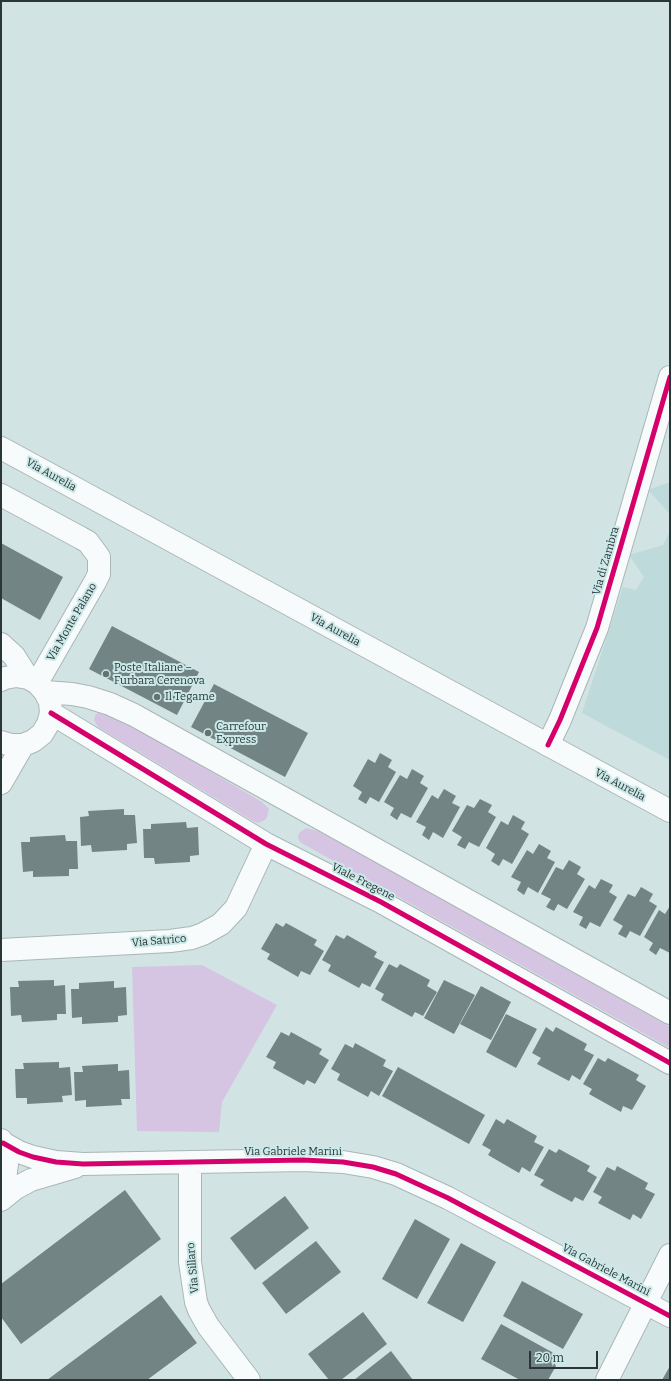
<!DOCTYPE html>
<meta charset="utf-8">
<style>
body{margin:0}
#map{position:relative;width:671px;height:1381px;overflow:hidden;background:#d2e3e3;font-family:Bitter,serif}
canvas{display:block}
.frame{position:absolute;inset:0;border:2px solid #2a3535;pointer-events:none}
.scale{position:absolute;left:529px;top:1351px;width:69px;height:18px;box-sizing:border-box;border:2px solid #2a3535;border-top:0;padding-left:5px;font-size:12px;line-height:14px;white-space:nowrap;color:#2a3535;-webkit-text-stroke:3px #cce9e9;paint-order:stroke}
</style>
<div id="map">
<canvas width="671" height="1381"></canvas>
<div class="frame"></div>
<div class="scale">20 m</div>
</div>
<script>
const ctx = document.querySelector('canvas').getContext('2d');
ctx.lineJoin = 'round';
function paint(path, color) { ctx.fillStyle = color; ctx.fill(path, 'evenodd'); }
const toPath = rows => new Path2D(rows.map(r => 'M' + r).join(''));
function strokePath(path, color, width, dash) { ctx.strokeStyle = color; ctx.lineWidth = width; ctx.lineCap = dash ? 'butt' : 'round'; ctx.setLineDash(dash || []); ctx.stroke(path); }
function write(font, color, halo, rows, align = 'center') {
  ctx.font = font + ' Bitter,serif'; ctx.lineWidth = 4; ctx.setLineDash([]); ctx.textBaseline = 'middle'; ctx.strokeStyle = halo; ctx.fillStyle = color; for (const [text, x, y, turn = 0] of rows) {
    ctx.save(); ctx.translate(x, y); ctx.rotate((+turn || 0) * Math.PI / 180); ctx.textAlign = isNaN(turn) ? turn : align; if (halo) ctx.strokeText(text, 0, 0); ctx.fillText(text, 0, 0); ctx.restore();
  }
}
paint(toPath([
 [670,482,670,514,648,490],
 [670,531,670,760,582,713,623,587,636,590,644,577,629,555,663,545]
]), '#bedada');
paint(toPath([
 [99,711,122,719,262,802,269,809,267,817,265,820,258,823,253,821,106,732,98,727,94,720,95,716],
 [306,828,318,831,380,865,670,1027,670,1048,305,845,300,842,298,838,299,833],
 [202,965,277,1005,222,1102,219,1132,137,1131,132,967]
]), '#d5c5e3');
paint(toPath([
 [1,543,63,577,40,620,1,598],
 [112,626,199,672,177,715,89,669],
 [214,684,308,733,285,777,191,727],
 [380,753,392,760,388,767,396,772,379,802,370,797,366,804,358,799,362,792,353,786,368,759,375,763],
 [412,769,424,776,420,783,428,788,411,818,401,813,397,820,390,815,394,808,384,802,400,775,407,779],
 [444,789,456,796,452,803,460,807,443,838,433,832,429,840,422,835,426,827,416,822,432,795,438,799],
 [480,799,492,805,488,812,496,817,479,847,469,842,465,849,457,845,462,837,452,831,467,805,474,808],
 [124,809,124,815,135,815,137,843,127,844,127,850,92,852,91,845,81,846,80,817,89,816,88,811],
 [513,815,525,822,521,829,529,834,512,864,503,859,499,866,491,861,495,854,486,848,501,821,508,825],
 [186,822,187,828,198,827,199,855,190,856,190,862,155,864,154,858,144,858,143,829,151,829,151,824],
 [65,835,66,841,77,841,78,869,69,869,69,876,33,877,33,871,23,872,21,842,30,842,30,837],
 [539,844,551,851,547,858,555,862,538,893,528,887,524,895,517,890,521,882,511,877,527,850,533,854],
 [569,860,581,867,577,874,585,879,567,909,558,904,554,911,546,907,551,899,541,894,556,867,563,870],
 [601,879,613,885,609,892,617,897,600,927,590,922,586,929,579,925,583,917,573,912,589,885,595,889],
 [641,887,653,894,649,901,657,906,640,936,630,931,626,938,618,934,623,926,613,920,628,894,635,897],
 [670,906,670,953,660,948,656,955,649,950,653,943,644,937,659,910,665,914],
 [276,923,283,927,286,923,317,940,314,945,324,951,310,975,301,971,298,977,267,959,270,954,261,949],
 [336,935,344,939,347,935,377,952,374,957,384,962,370,987,362,983,359,988,328,971,331,965,322,960],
 [389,964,397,968,400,964,430,980,427,986,437,992,423,1016,415,1012,412,1017,381,1000,384,994,375,989],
 [54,980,54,986,65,985,66,1014,57,1014,57,1020,22,1022,21,1015,11,1016,10,987,19,987,18,981],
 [444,980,475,995,454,1034,424,1018],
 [114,981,114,988,126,987,127,1015,118,1016,118,1022,82,1024,82,1017,72,1018,71,989,79,989,79,983],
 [481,986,511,1002,491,1040,460,1024],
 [506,1014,537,1029,516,1068,486,1052],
 [546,1027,553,1032,556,1027,587,1044,584,1050,594,1055,580,1080,572,1075,569,1081,537,1064,541,1058,532,1053],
 [281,1032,289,1036,291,1032,322,1049,319,1054,329,1060,315,1084,307,1080,304,1085,273,1068,276,1062,266,1057],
 [355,1043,386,1060,383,1066,393,1071,379,1096,371,1091,368,1097,337,1080,340,1074,331,1069,345,1044,353,1048],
 [598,1058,605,1062,608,1058,639,1075,636,1080,646,1086,632,1110,623,1106,621,1112,589,1094,592,1089,583,1084],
 [59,1062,59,1068,70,1067,72,1095,62,1096,63,1102,27,1104,27,1098,16,1098,15,1069,24,1069,23,1063],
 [118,1064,118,1071,129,1070,130,1099,121,1099,122,1105,86,1107,86,1100,75,1101,74,1072,83,1072,82,1066],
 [398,1067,485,1115,469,1144,382,1096],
 [496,1119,504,1124,507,1119,537,1136,534,1142,544,1147,530,1172,522,1167,519,1173,488,1155,491,1150,482,1145],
 [549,1149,556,1153,559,1149,590,1166,587,1171,597,1177,583,1201,575,1197,572,1202,540,1185,544,1180,534,1175],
 [617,1166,648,1183,645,1189,655,1194,641,1219,633,1214,630,1220,598,1203,602,1197,593,1192,607,1167,615,1171],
 [125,1190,161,1239,21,1344,1,1317,1,1284],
 [285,1196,309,1228,255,1270,230,1238],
 [415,1219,450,1239,417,1299,382,1279],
 [316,1241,341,1272,286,1314,262,1283],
 [461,1243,496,1262,463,1322,427,1303],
 [522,1281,583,1314,563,1349,503,1316],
 [161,1295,197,1343,147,1380,47,1380],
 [363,1312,387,1344,341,1380,329,1380,308,1354],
 [501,1324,561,1357,548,1380,520,1380,481,1359],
 [391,1351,413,1380,354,1380],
 [670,1366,670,1380,662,1380]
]), '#738484');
const minor = toPath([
 [1,495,81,538,88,542,99,557,99,574,95,582,37,683],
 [1,644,14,656,28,678],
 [1,680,5,678,16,676,28,678,37,683,45,692,50,702,51,713,48,724,42,734,33,741,23,745,11,745,1,742],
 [45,692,72,694,88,697,110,704,134,715,670,1013],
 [51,713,266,844,381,902,670,1063],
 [548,745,560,720,597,628,670,377],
 [1,783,23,745],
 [1,950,170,941,192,938,203,934,221,924,236,908,266,844],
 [1,1140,7,1164,4,1186,1,1193],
 [3,1143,19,1152,33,1157,56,1162,83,1164,303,1160,343,1162,373,1167,396,1174,448,1198,670,1316],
 [190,1163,190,1262,196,1302,199,1310,208,1326,249,1380],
 [1,1200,16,1188,31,1180,75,1167],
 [607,1380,670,1255]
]);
const major = toPath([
 [1,448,670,811]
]);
strokePath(minor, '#aab6b6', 24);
strokePath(major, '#aab6b6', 24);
strokePath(minor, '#f8fbfb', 22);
strokePath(major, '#f8fbfb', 22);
strokePath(toPath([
 [51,713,266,844,381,902,670,1063],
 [548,745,560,720,597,628,670,377],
 [3,1143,19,1152,33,1157,56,1162,83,1164,303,1160,343,1162,373,1167,396,1174,448,1198,670,1316]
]), '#d6006c', 5);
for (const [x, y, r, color] of [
 [106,674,4,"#657272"],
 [157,697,4,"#657272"],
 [208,733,4,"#657272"]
]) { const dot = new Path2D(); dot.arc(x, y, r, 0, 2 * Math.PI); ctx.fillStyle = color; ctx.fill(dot); strokePath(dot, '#cce9e9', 1.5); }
write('11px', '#2a3535', '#cce9e9', [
 ["Via Aurelia",51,475,29],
 ["Via di Zambra",606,561,-74],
 ["Via Monte Palano",72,622,-60],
 ["Via Aurelia",335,630,29],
 ["Via Aurelia",620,785,28],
 ["Viale Fregene",363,882,27],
 ["Via Satrico",159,941,-5],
 ["Via Gabriele Marini",293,1152],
 ["Via Sillaro",193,1268,-95],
 ["Via Gabriele Marini",606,1270,28]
]);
write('11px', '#2a3535', '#cce9e9', [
 ["Poste Italiane –",114,668],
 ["Furbara Cerenova",114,681],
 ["Il Tegame",165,697],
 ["Carrefour",216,727],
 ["Express",216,740]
], 'left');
</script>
